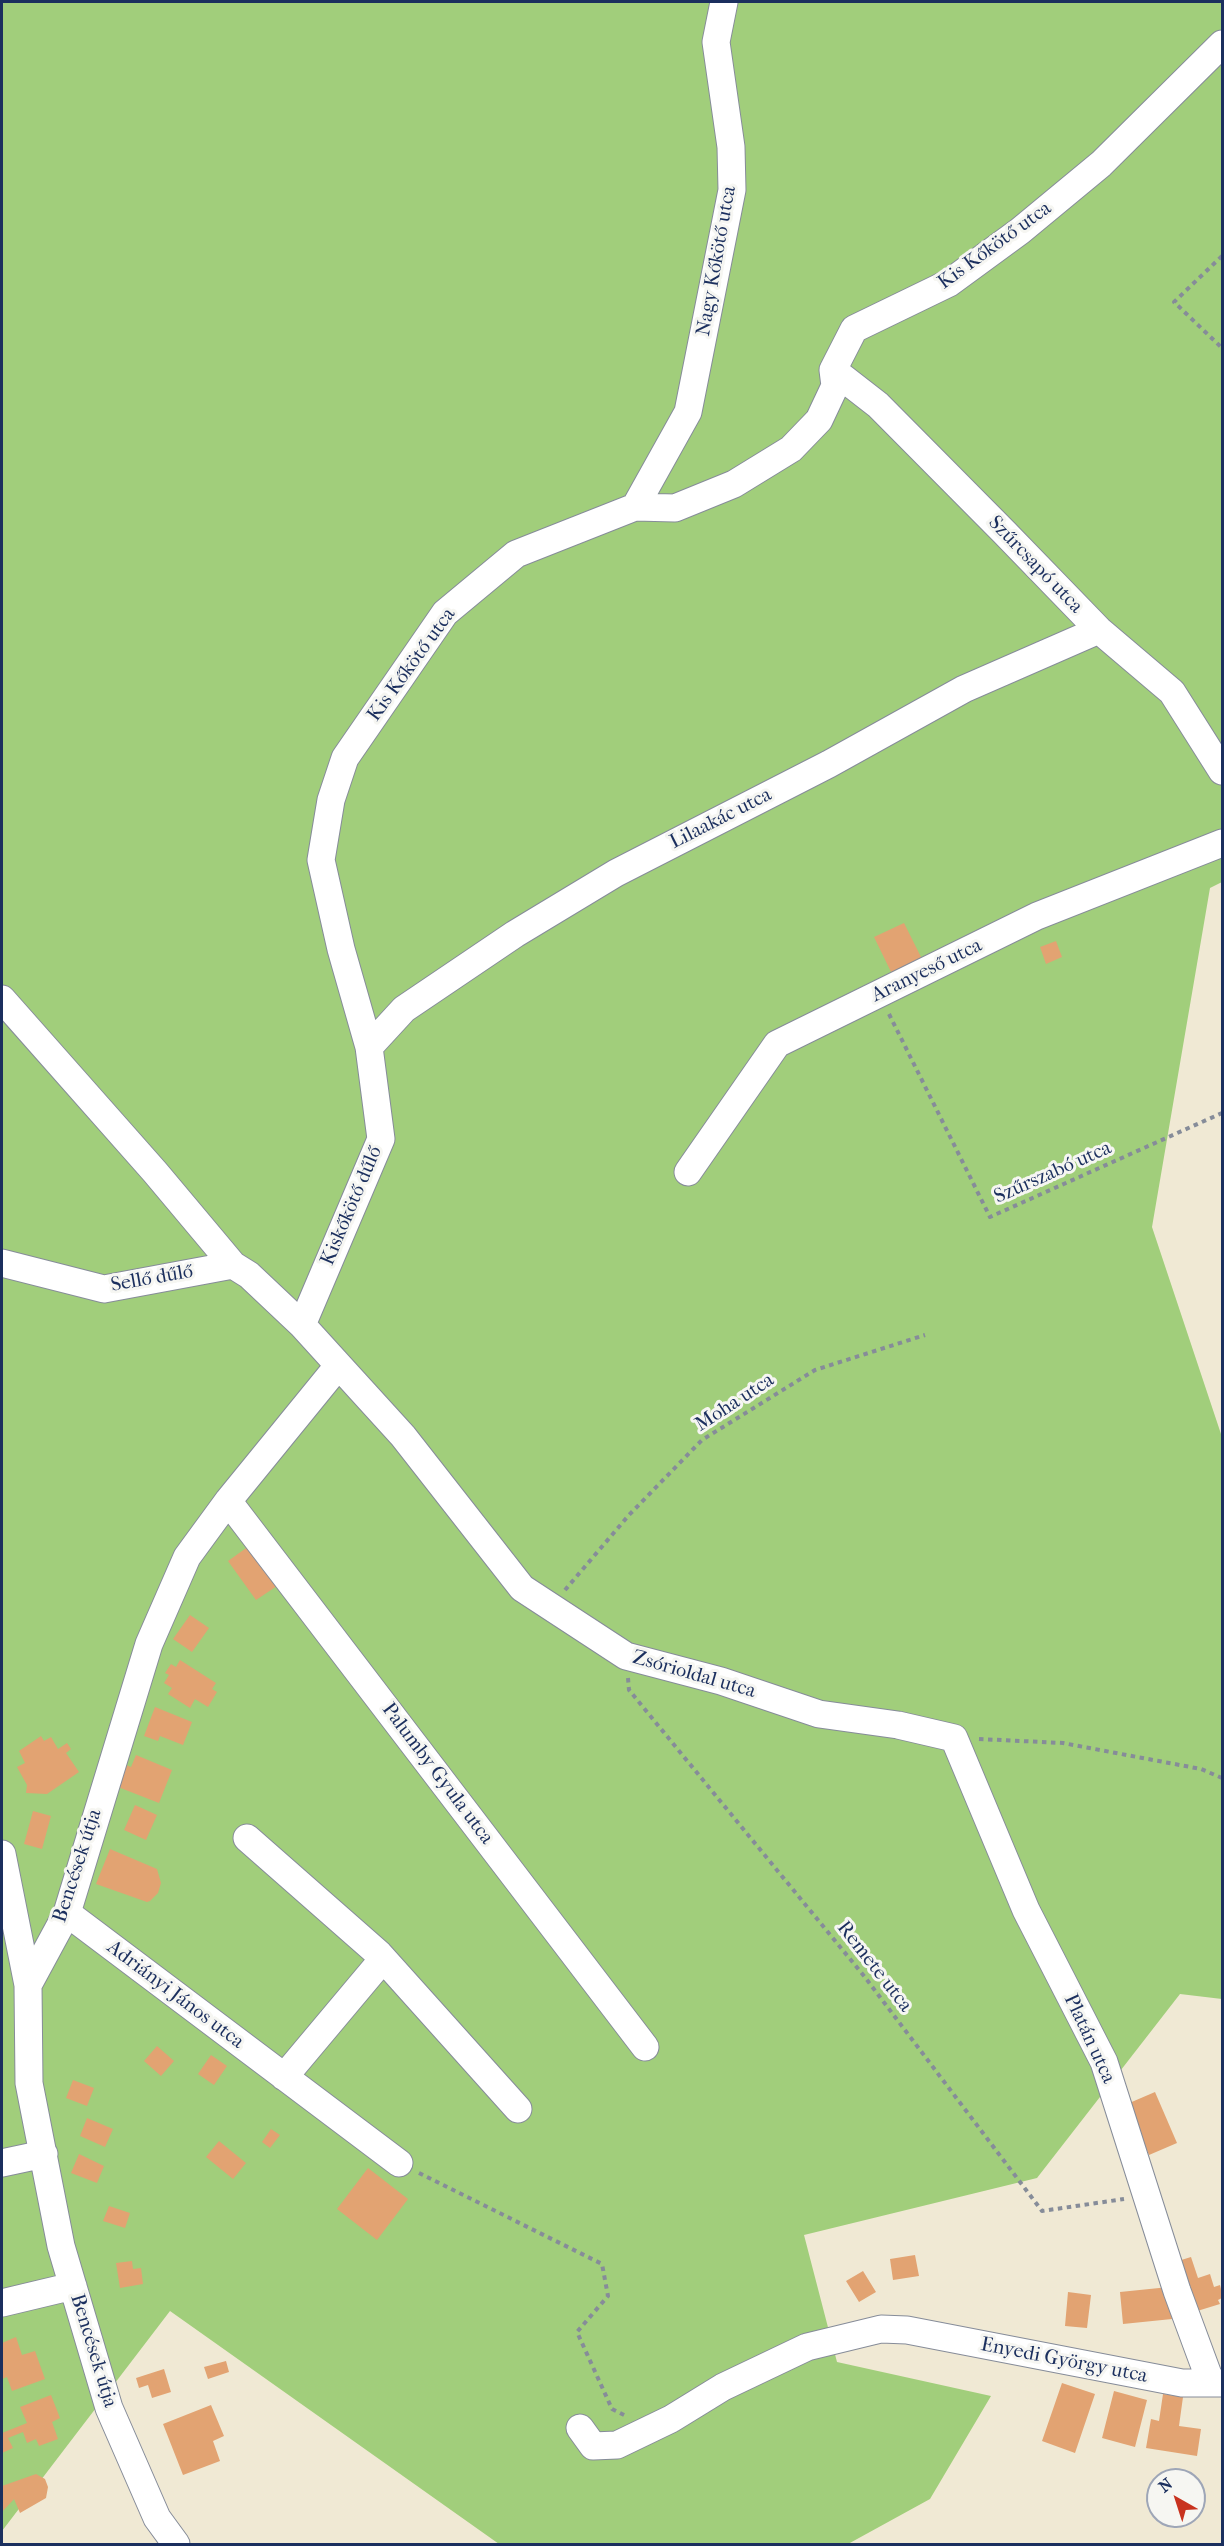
<!DOCTYPE html>
<meta charset="utf-8">
<style>
body{margin:0}
#map{position:relative;width:1224px;height:2546px;overflow:hidden;background:#f0e9d4;font-family:"IM FELL French Canon",serif}
canvas{display:block}
.frame{position:absolute;inset:0;border:3px solid #1b2f5e;pointer-events:none}
.north{position:absolute;left:1146px;top:2468px;width:60px;height:60px;box-sizing:border-box;background:#f6f6f2;border:2px solid #9ea6b7;border-radius:50%;rotate:321deg;font-size:16px;font-weight:700;line-height:24px;text-align:center;color:#1b2f5e}
.north::after{content:'';display:block;margin:auto;width:21px;height:27px;background:#c8321e;clip-path:polygon(50% 0,100% 100%,50% 72%,0 100%)}
</style>
<div id="map">
<canvas width="1224" height="2546"></canvas>
<div class="frame"></div>
<div class="north">N</div>
</div>
<script>
const ctx = document.querySelector('canvas').getContext('2d');
ctx.lineJoin = 'round';
function paint(path, color) { ctx.fillStyle = color; ctx.fill(path, 'evenodd'); }
const toPath = rows => new Path2D(rows.map(r => 'M' + r).join(''));
function strokePath(path, color, width, dash) { ctx.strokeStyle = color; ctx.lineWidth = width; ctx.lineCap = dash ? 'butt' : 'round'; ctx.setLineDash(dash || []); ctx.stroke(path); }
function write(font, color, halo, rows, align = 'center') {
  ctx.font = font + ' "IM FELL French Canon",serif'; ctx.lineWidth = 6; ctx.setLineDash([]); ctx.textBaseline = 'middle'; ctx.strokeStyle = halo; ctx.fillStyle = color; for (const [text, x, y, turn = 0] of rows) {
    ctx.save(); ctx.translate(x, y); ctx.rotate((+turn || 0) * Math.PI / 180); ctx.textAlign = isNaN(turn) ? turn : align; if (halo) ctx.strokeText(text, 0, 0); ctx.fillText(text, 0, 0); ctx.restore();
  }
}
paint(toPath([
 [2,2,1222,2,1222,882,1210,888,1152,1227,1222,1437,1222,1999,1180,1994,1037,2178,804,2235,837,2362,991,2396,930,2499,848,2544,499,2544,170,2311,2,2531]
]), '#a1ce7b');
paint(toPath([
 [904,923,922,959,892,974,874,937],
 [1056,941,1062,957,1046,964,1040,947],
 [249,1546,277,1586,256,1600,228,1561],
 [190,1615,209,1628,192,1652,173,1639],
 [180,1660,216,1683,212,1689,217,1692,208,1707,195,1699,190,1708,168,1694,172,1688,164,1683,169,1675,165,1673,171,1664,176,1667],
 [155,1707,192,1722,183,1745,160,1736,158,1741,144,1736],
 [41,1736,44,1741,51,1737,58,1749,67,1743,71,1749,66,1753,79,1772,47,1794,26,1793,27,1785,17,1767,25,1763,19,1751],
 [136,1755,172,1770,159,1803,118,1787,126,1765,131,1767],
 [135,1805,157,1815,146,1840,124,1830],
 [33,1811,51,1816,42,1849,24,1844],
 [110,1849,157,1869,161,1883,158,1893,150,1901,147,1902,96,1884],
 [157,2046,174,2061,161,2076,144,2061],
 [211,2055,227,2066,214,2085,198,2074],
 [73,2080,94,2088,87,2106,66,2098],
 [1155,2092,1177,2143,1149,2155,1127,2104],
 [87,2118,113,2129,105,2147,80,2136],
 [271,2129,280,2135,270,2148,262,2142],
 [219,2141,246,2163,233,2179,206,2157],
 [79,2154,104,2166,97,2183,71,2173],
 [368,2168,408,2199,377,2240,337,2209],
 [109,2206,130,2213,125,2228,103,2221],
 [915,2255,919,2276,893,2280,890,2259],
 [1191,2257,1198,2278,1210,2274,1214,2287,1220,2285,1222,2293,1222,2298,1218,2300,1220,2304,1194,2312,1178,2261],
 [132,2261,133,2269,141,2268,143,2284,120,2288,116,2263],
 [863,2271,876,2292,859,2302,846,2281],
 [1169,2287,1172,2319,1123,2324,1120,2292],
 [1068,2292,1091,2295,1087,2328,1065,2326],
 [16,2337,22,2355,35,2351,45,2379,12,2391,7,2377,2,2379,2,2343],
 [226,2361,229,2372,208,2379,204,2367],
 [164,2369,171,2392,152,2398,148,2385,139,2388,136,2378],
 [1062,2383,1095,2394,1075,2453,1042,2441],
 [1114,2391,1147,2400,1135,2447,1102,2438],
 [1163,2394,1183,2397,1179,2426,1201,2429,1197,2456,1146,2448,1151,2419,1159,2421],
 [51,2395,60,2418,52,2422,58,2439,39,2446,36,2439,27,2443,23,2432,8,2438,13,2448,2,2453,2,2433,27,2423,20,2407],
 [211,2405,224,2436,213,2441,220,2461,183,2475,163,2424],
 [36,2474,45,2479,48,2487,46,2498,20,2513,14,2499,2,2512,2,2486]
]), '#e2a372');
const minor = toPath([
 [833,370,878,405,1004,532,1099,630,1172,692,1222,771],
 [635,507,688,412,732,190,731,147,716,42,724,2],
 [2,999,155,1172,233,1265,249,1275,302,1325,403,1436,522,1588,626,1656,721,1681,819,1714,898,1725,954,1738,1026,1910,1104,2062,1177,2291,1211,2383],
 [369,1047,404,1009,515,934,616,873,829,764,964,689,1099,630],
 [688,1172,777,1044,1037,916,1222,843],
 [2,1263,104,1289,233,1265],
 [302,1325,381,1139,369,1047,341,949,321,860,331,800,345,758,445,613,516,554,635,507,675,508,734,484,791,449,819,420,835,386,833,370,854,329,949,283,1020,231,1101,164,1222,44],
 [228,1501,645,2047],
 [247,1838,379,1954,518,2109],
 [2,1854,28,1985],
 [67,1913,399,2163],
 [284,2077,383,1959],
 [2,2163,44,2154],
 [2,2303,73,2286],
 [580,2428,593,2446,617,2445,671,2419,723,2387,807,2347,881,2329,907,2330,1182,2383,1222,2383],
 [176,2544,157,2518,109,2408,61,2246,29,2083,28,1985,67,1913,149,1644,187,1557,228,1501,338,1366]
]);
strokePath(minor, '#868c99', 29);
strokePath(toPath([
 [1222,256,1174,302,1222,348],
 [889,1014,990,1217,1222,1113],
 [565,1590,629,1515,702,1440,815,1370,925,1335],
 [628,1678,629,1690,864,1976,1042,2211,1124,2199],
 [979,1739,1063,1743,1201,1769,1222,1778],
 [419,2173,602,2264,608,2296,577,2332,612,2409,626,2416]
]), '#868c99', 4, [4.5, 4.5]);
strokePath(minor, '#fff', 27);
write('20px', '#1b2f5e', '#f6f6f2', [
 ["Kis Kőkötő utca",995,246,-36],
 ["Nagy Kőkötő utca",717,261,-80],
 ["Szűrcsapó utca",1035,565,46],
 ["Kis Kőkötő utca",412,665,-54],
 ["Lilaakác utca",721,819,-27],
 ["Aranyeső utca",927,971,-26],
 ["Szűrszabó utca",1053,1173,-24],
 ["Kiskőkötő dűlő",352,1206,-67],
 ["Sellő dűlő",152,1279,-10],
 ["Moha utca",735,1403,-33],
 ["Zsórioldal utca",694,1675,16],
 ["Palumby Gyula utca",437,1774,53],
 ["Bencések útja",78,1866,-72],
 ["Remete utca",874,1967,52],
 ["Adriányi János utca",175,1995,37],
 ["Platán utca",1089,2039,65],
 ["Bencések útja",93,2351,73],
 ["Enyedi György utca",1064,2361,11]
]);
</script>
